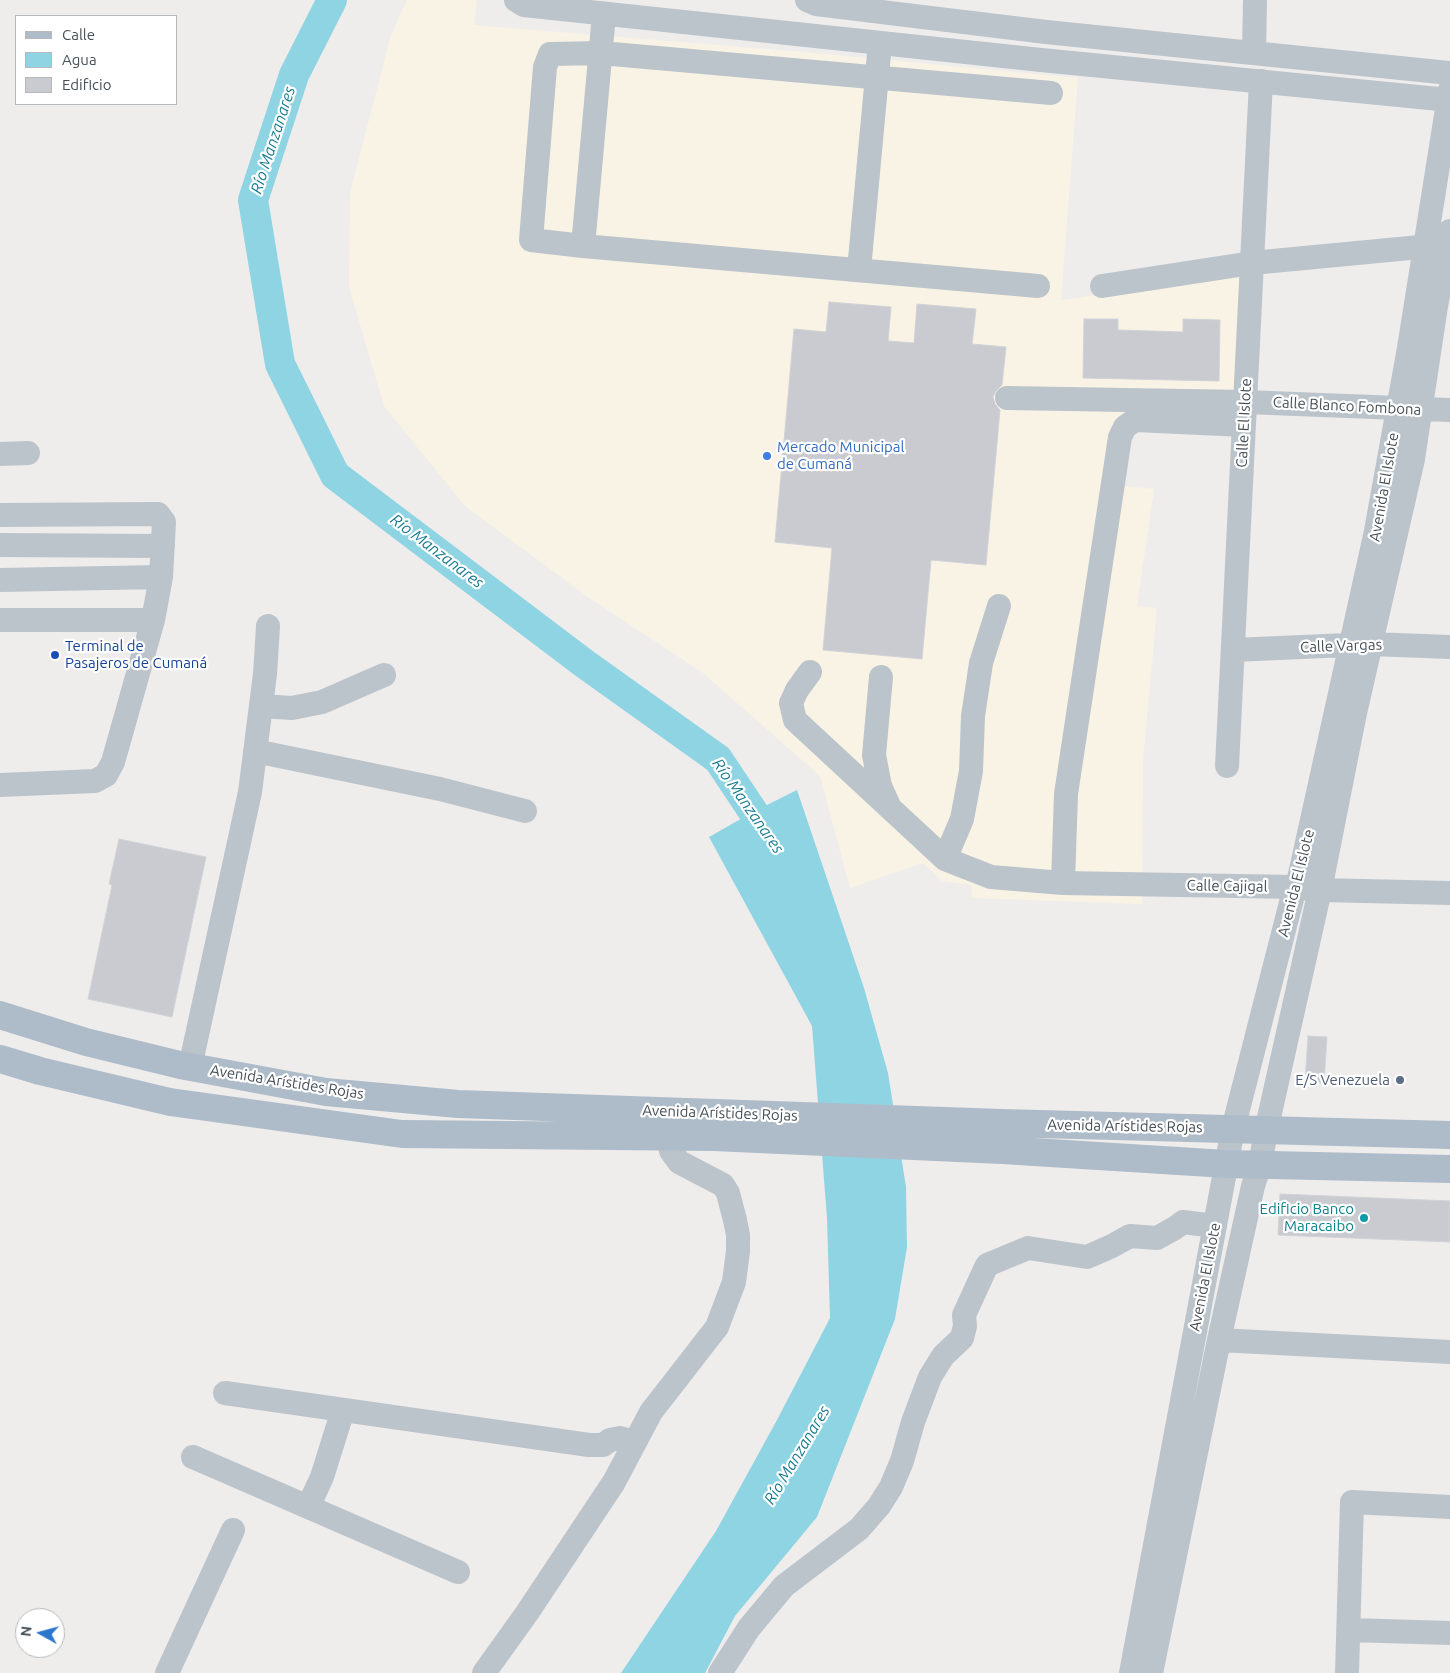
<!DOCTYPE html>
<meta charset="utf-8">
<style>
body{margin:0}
#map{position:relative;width:1450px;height:1673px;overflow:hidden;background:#efecec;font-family:Ubuntu,sans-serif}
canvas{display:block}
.legend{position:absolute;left:15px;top:15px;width:162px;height:90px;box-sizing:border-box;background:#fff;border:1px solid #b5b9bc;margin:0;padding:6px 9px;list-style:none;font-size:15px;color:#465057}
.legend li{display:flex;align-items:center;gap:10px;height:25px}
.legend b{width:25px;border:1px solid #b5b9bc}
.north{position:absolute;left:15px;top:1608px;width:50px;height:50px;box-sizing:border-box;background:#fff;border:1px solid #b5b9bc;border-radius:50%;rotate:277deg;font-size:14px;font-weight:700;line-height:20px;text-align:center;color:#465057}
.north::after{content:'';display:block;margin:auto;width:18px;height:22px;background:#2976cc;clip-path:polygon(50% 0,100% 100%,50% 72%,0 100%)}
</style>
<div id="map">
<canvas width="1450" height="1673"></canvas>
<ul class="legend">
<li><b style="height:6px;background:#aebcc9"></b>Calle</li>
<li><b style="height:14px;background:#8ed4e3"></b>Agua</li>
<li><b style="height:14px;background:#cacbd0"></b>Edificio</li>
</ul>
<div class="north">N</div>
</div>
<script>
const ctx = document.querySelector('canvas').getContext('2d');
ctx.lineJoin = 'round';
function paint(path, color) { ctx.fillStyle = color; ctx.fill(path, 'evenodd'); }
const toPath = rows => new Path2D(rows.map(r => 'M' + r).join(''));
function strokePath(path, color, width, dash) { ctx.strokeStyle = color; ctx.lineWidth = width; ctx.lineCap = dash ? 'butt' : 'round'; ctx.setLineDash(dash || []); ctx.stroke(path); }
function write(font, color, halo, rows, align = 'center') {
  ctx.font = font + ' Ubuntu,sans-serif'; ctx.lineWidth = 4.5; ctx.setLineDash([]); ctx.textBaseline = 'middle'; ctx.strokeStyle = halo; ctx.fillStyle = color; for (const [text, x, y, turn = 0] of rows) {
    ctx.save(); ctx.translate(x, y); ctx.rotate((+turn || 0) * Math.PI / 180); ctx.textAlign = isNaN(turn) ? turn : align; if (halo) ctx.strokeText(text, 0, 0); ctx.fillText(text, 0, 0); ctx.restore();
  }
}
paint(toPath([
 [407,0,477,0,474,25,815,53,1078,78,1061,300,1247,274,1240,418,1135,414,1104,484,1154,489,1137,606,1157,608,1143,760,1142,904,972,898,971,885,942,881,923,863,850,888,820,776,703,673,588,597,465,506,384,406,349,287,350,193,391,35]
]), '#f9f3e5');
paint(toPath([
 [797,790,864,988,888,1073,906,1187,907,1247,895,1319,817,1517,735,1616,705,1673,621,1673,716,1531,777,1420,830,1318,827,1218,812,1026,709,837,753,812]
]), '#8ed4e3');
strokePath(toPath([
 [332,0,294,75,253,200,280,364,335,475,585,664,718,759,776,846]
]), '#8ed4e3', 30);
const building = toPath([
 [829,302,891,307,888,341,914,343,917,304,976,309,972,344,1006,347,1002,385,996,391,993,397,995,404,1000,410,986,565,931,560,922,659,823,650,832,548,775,542,794,329,826,332,829,302],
 [1084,319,1118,319,1118,330,1183,332,1183,319,1220,320,1219,381,1083,378,1084,319],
 [119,839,206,857,172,1017,88,999,112,885,109,884,119,839],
 [1308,1036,1327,1037,1324,1083,1305,1082,1308,1036],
 [1280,1194,1450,1201,1450,1242,1278,1235,1280,1194]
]);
paint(building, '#cacbd0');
strokePath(building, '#d0d3d7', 1);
strokePath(toPath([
 [516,0,524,5,1041,60,1450,100],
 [807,0,816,4,1046,32,1450,73],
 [604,14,583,246,1038,286],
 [1254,53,1255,0],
 [583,246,531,240,545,67,550,54,601,53,1051,93],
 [859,270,880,43],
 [1102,286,1252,263,1441,245],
 [1007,398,1245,402,1450,410],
 [0,454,28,453],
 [0,515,158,514,164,522,161,577,153,620,113,762,106,775,95,781,0,785],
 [0,545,163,546],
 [0,580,161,577],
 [0,620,153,620],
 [1233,650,1371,644,1450,647],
 [810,672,797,690,791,703,795,720,945,859,991,877,1063,883,1295,887,1320,890,1450,893],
 [881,677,874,755,880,786,889,806],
 [261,706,292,708,322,702,384,675],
 [255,751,440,789,525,811],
 [1227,766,1261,81],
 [945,859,962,819,971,771,973,716,981,663,999,606],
 [1063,883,1066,794,1120,437,1125,427,1135,420,1244,425],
 [190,1067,250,792,265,674,268,626],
 [1219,1340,1450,1352],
 [225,1393,589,1445,603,1445,610,1440,620,1438,635,1442],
 [193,1457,458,1572],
 [308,1507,322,1477,343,1410],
 [1349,1630,1450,1633],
 [167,1673,233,1530],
 [484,1673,527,1613,614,1482,651,1412,717,1327,734,1282,738,1251,738,1235,735,1220,728,1193,723,1185,679,1162,671,1151,668,1136],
 [720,1673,749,1628,784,1586,859,1529,879,1506,891,1487,902,1461,913,1422,930,1377,943,1356,962,1338,965,1326,964,1315,987,1265,1028,1248,1087,1257,1112,1246,1130,1236,1157,1238,1175,1228,1183,1222,1215,1226],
 [1131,1673,1233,1129,1295,887,1298,883,1376,531,1409,348,1450,90],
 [1151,1673,1219,1340,1253,1186,1260,1165,1266,1131,1320,890,1355,713,1413,459,1436,306,1450,231],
 [1347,1673,1352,1502,1450,1507]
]), '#bbc4ca', 24);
strokePath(toPath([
 [0,1015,86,1042,180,1065,326,1092,458,1104,1002,1123,1450,1135],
 [0,1059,40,1071,170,1102,402,1134,714,1137,1002,1150,1226,1164,1450,1169]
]), '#aebcc9', 28);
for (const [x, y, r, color] of [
 [767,456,5,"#3f7fe0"],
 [55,655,5,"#1a4fb4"],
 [1400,1080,5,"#5c6f8a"],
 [1364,1218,5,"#0f9aa8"]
]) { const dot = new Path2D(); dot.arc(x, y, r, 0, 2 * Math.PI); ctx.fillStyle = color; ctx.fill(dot); strokePath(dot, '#fff', 2); }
write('15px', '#465057', '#fff', [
 ["Calle Blanco Fombona",1347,406,3],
 ["Calle El Islote",1244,423,-87],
 ["Avenida El Islote",1384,487,-80],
 ["Calle Vargas",1341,646,-2],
 ["Avenida El Islote",1296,883,-76],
 ["Calle Cajigal",1227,886,1],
 ["Avenida Arístides Rojas",287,1082,9],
 ["Avenida Arístides Rojas",720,1113,2],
 ["Avenida Arístides Rojas",1125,1126,1],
 ["Avenida El Islote",1205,1277,-79]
]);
write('15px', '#366cbe', '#fff', [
 ["Mercado Municipal",777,447],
 ["de Cumaná",777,464]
], 'left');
write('15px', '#164399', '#fff', [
 ["Terminal de",65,646],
 ["Pasajeros de Cumaná",65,663]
], 'left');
write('15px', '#4e5e75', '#fff', [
 ["E/S Venezuela",1390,1080]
], 'right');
write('15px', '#0d838f', '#fff', [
 ["Edificio Banco",1354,1209],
 ["Maracaibo",1354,1226]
], 'right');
write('italic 16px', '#197c91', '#fff', [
 ["Río Manzanares",273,140,-72],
 ["Río Manzanares",437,551,37],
 ["Río Manzanares",748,806,55],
 ["Río Manzanares",797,1455,-59]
]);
</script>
